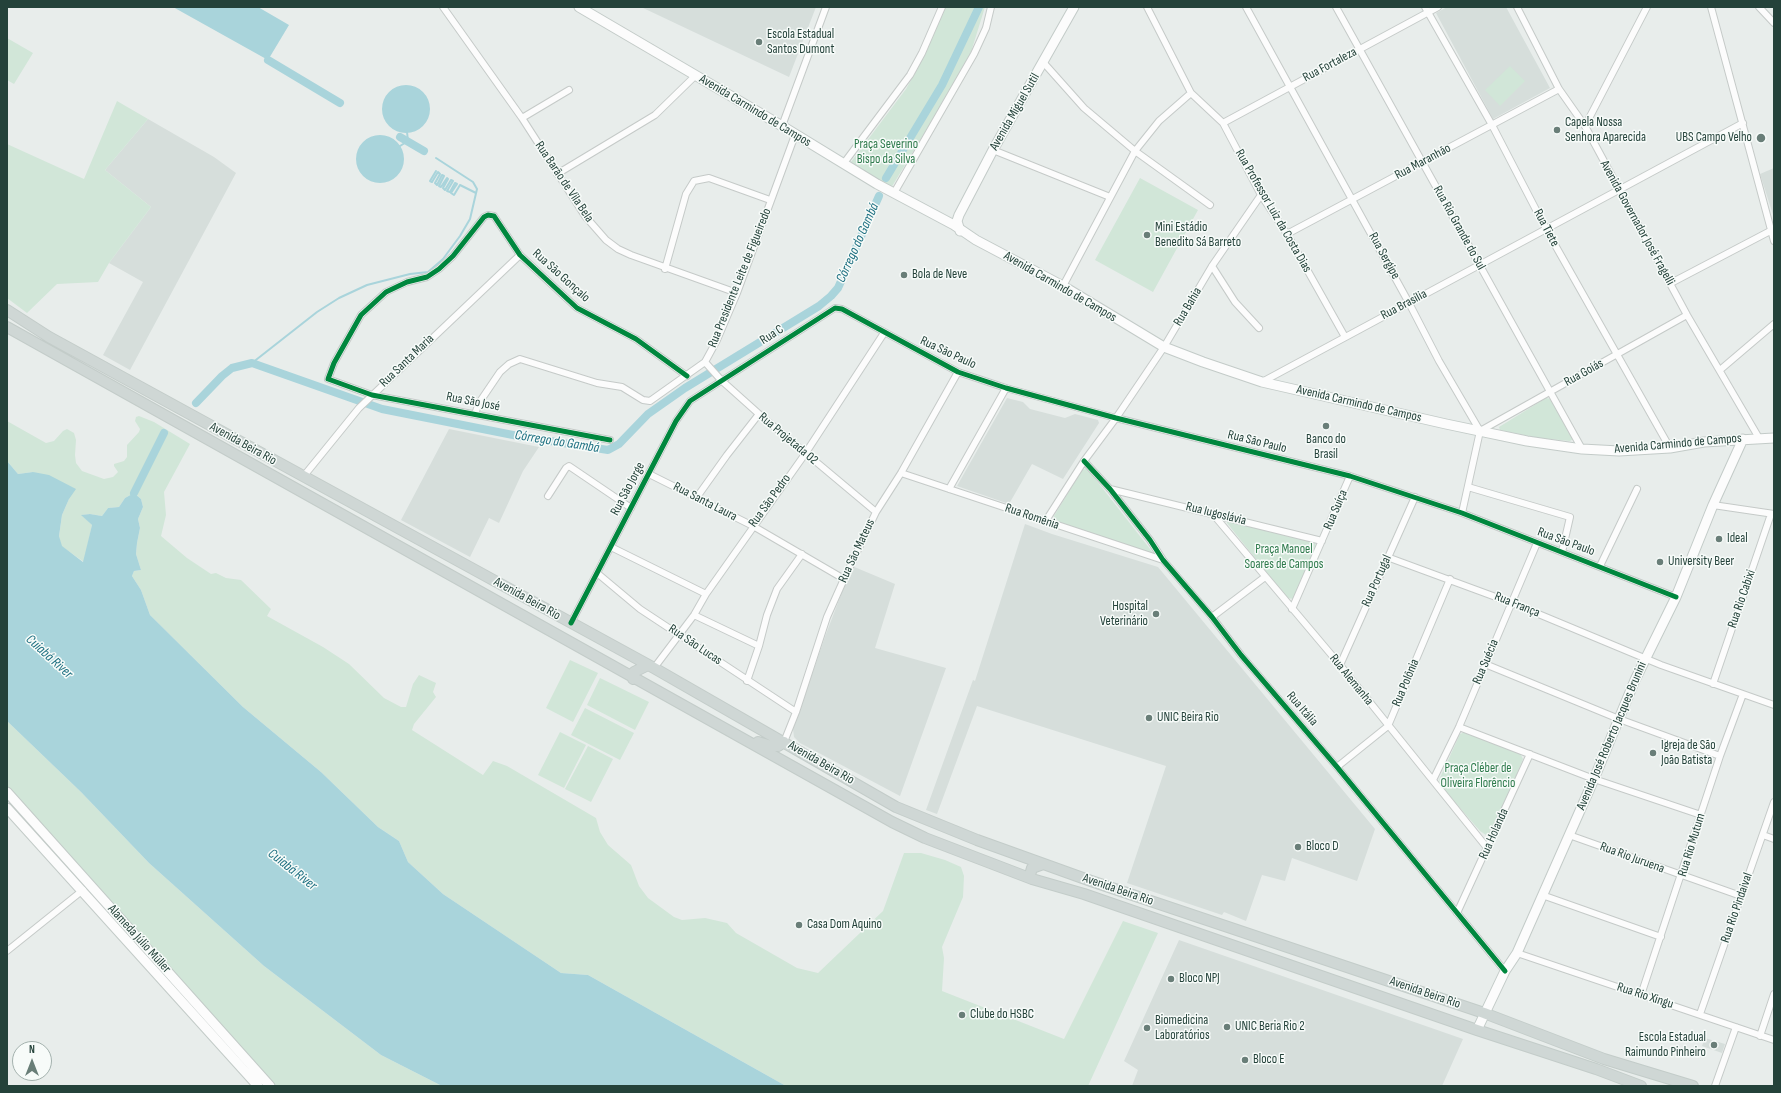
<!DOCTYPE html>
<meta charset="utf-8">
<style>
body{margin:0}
#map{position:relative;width:1781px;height:1093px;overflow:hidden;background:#e8edeb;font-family:"Sofia Sans Condensed",sans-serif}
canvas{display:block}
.frame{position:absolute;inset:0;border:8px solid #24423a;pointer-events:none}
.north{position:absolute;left:12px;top:1041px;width:40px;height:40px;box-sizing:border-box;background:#f7fbf9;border:1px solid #a3b1ad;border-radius:50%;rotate:0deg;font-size:11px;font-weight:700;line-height:16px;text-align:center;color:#24423a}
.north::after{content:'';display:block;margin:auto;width:14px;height:18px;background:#697e78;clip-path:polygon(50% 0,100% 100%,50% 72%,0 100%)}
</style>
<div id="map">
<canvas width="1781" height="1093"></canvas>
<div class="frame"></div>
<div class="north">N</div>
</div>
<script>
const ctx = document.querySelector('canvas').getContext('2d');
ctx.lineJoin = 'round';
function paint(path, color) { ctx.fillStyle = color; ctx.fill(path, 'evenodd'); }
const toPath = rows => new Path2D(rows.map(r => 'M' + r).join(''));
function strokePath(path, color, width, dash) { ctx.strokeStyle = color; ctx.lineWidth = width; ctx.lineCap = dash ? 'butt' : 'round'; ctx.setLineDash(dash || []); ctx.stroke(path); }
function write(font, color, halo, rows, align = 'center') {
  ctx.font = font + ' "Sofia Sans Condensed",sans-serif'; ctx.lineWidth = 3; ctx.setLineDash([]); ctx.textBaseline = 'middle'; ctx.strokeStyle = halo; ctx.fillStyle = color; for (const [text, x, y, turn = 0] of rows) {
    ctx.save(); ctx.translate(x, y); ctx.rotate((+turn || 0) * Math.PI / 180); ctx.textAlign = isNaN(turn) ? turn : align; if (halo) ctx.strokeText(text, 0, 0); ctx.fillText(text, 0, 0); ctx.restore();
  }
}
paint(toPath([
 [641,7,816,7,789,77],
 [1447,7,1506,7,1550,88,1493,119,1436,13],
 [148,119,214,157,236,173,130,370,103,355,143,282,109,263,151,207,105,170],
 [1774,168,1774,218,1760,174],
 [1007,398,1023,402,1030,409,1065,418,1075,414,1098,420,1099,423,1063,479,1032,464,1009,504,957,486],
 [449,429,539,447,523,471,499,523,489,518,470,557,401,520],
 [1025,524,1052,534,1158,567,1375,829,1357,881,1292,858,1285,881,1262,875,1246,921,1224,912,1222,915,1127,883,1166,766,977,706,937,814,926,810,973,680,975,681],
 [852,566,895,584,875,648,946,668,900,796,800,743,794,737,793,729,795,723,826,634],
 [1179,940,1463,1039,1442,1086,1132,1086,1138,1070,1124,1061],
 [1705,1038,1725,1044,1722,1053,1702,1046]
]), '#d6dedb');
paint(toPath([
 [945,7,985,7,971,52,950,91,891,188,851,162,906,89,924,57],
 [7,38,33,53,14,84,7,80],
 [1510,66,1525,81,1500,106,1485,90],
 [117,101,148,119,105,170,151,207,109,263,98,282,57,284,27,313,7,298,7,144,84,179],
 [1140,178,1198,210,1153,292,1095,260],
 [1546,398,1552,399,1573,439,1570,441,1539,438,1500,430,1499,427],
 [139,416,154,422,190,444,164,492,166,515,161,536,187,558,211,574,216,573,226,578,241,580,271,609,267,616,323,647,349,664,384,698,401,707,406,707,413,684,419,675,436,683,433,692,436,697,414,724,412,730,483,775,493,761,507,766,596,818,600,832,608,845,631,865,639,886,648,898,674,917,682,920,705,918,727,923,736,933,797,968,818,973,883,911,904,853,921,853,945,860,961,867,964,876,963,897,942,947,944,958,942,991,1064,1039,1123,921,1158,933,1088,1086,786,1086,588,975,561,973,443,894,408,862,399,841,378,827,321,772,243,707,150,615,141,590,132,576,134,571,141,570,136,554,137,543,140,528,138,519,143,507,141,499,134,493,125,498,119,507,108,508,102,516,90,514,82,515,92,525,84,562,61,546,59,536,62,515,69,499,33,472,18,474,7,461,7,421,46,443,54,441,63,431,67,429,74,433,76,440,75,455,76,463,82,471,104,479,113,477,118,472,114,466,114,464,124,461,127,457,127,445,139,432,140,429,135,421,136,417],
 [1086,469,1089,471,1154,554,1054,521,1054,516,1082,470],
 [1227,521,1314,542,1316,545,1294,599,1287,598,1227,523],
 [570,660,598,673,573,722,546,708],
 [600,678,649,702,635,730,587,705],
 [585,708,634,733,620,760,571,735],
 [7,721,81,792,149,863,264,966,381,1055,442,1086,276,1086,7,788],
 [560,732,586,745,564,788,538,775],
 [1465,732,1520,753,1523,759,1494,829,1486,835,1480,831,1440,785,1439,780,1460,734],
 [588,746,613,759,591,802,565,789]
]), '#d1e6d8');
paint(toPath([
 [173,7,258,7,289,25,268,60],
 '382 109a24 24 0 1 1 48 0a24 24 0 1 1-48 0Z',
 '356 159a24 24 0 1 1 48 0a24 24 0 1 1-48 0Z',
 [7,461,18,474,33,472,49,475,76,489,69,499,62,515,59,536,62,546,83,562,92,525,81,515,90,514,102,516,108,508,119,507,125,498,134,493,141,499,143,507,138,519,140,528,137,543,136,554,141,570,134,571,132,576,141,590,150,615,243,707,321,772,378,827,399,841,408,862,443,894,561,973,588,975,786,1086,442,1086,381,1055,264,966,149,863,81,792,7,721]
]), '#a9d4db');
strokePath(toPath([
 [400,146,408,141,407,132],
 [436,171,430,181,432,182,438,172,440,174,435,183,437,185,442,175,444,176,439,186,441,187,447,178,448,179,443,188,445,190,451,180,453,181,447,191,450,192,455,183,457,184,451,193,454,195,460,185,476,193],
 [252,363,317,312,339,298,367,285,410,274,428,272,443,259,460,236,470,219,477,189,473,182,436,158]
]), '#a9d4db', 2);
strokePath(toPath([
 [268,60,340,103],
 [400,137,424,151],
 [886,178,942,85,979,7],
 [196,403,222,376,232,368,252,363,382,409,518,436,608,450,619,444,648,414,685,388,819,306,831,296,838,288,879,196],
 [134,493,164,433]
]), '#a9d4db', 8);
const street = toPath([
 [443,7,522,118,585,216,606,240,618,249,631,255,737,293],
 [1147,7,1191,93,1223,123,1261,195,1287,234,1345,337],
 [1246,7,1409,303,1439,361,1480,431,1462,513],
 [1336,7,1582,449],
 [1425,7,1492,125,1546,229,1670,448],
 [1517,7,1559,89,1585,126,1687,315,1759,438],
 [1711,7,1774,241],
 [1759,7,1774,23],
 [1043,62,1084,108,1135,151,1210,205],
 [522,118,569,90],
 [1223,123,1438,7],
 [782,126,826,7],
 [1585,126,1647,7],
 [993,150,1110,197],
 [844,163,910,75,922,53,942,7],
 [557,174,655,115,696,75],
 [894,193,974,54,986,28,991,7],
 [1287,234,1559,89],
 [1212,266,1235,302,1259,328],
 [665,269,686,194,694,181,709,178,770,200],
 [1671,283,1774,229],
 [1063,286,1135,151,1159,121,1191,93],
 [705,362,721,380,759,414,876,512],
 [1720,370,1774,324],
 [1262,382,1743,123],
 [475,414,479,403,500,372,509,364,520,359,597,383,622,387,643,400,650,401,705,362,717,340,737,293,795,135],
 [1480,431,1687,315],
 [610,440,372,395,328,379,334,363,361,315,386,292,407,282,427,277,439,269,453,256,484,217,488,215,494,216,520,255,577,308,636,339,687,376],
 [1084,461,1110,489,1150,540,1163,560,1212,617,1241,655,1337,767,1505,971],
 [901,473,1163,560],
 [649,474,753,526,844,579],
 [303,477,359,408,520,255],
 [1468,487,1570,517,1562,552],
 [949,489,1006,388],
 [1110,489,1322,541],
 [548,496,566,468,569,466,631,508],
 [697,497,727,455,759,414],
 [1713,505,1774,514],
 [1212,513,1340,665,1488,849],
 [1045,522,1084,461,1116,418,1164,347,1212,266,1261,195],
 [611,547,706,594],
 [1387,557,1512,603,1661,665,1774,705],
 [1600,566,1637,489],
 [597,573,640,609,796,712],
 [1292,609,1350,476],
 [694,615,759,646],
 [1212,617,1265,577],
 [571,623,676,421,690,401,835,308,842,309,958,372,1006,388,1116,418,1350,476,1462,513,1676,597],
 [1485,664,1619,719,1720,756],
 [1340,665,1415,497],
 [654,668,694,615,706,594,805,454,884,333],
 [747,681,759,646,767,615,777,589,802,554],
 [1713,684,1771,514],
 [1459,727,1594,779,1701,815],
 [784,742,796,712,827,617,844,579,876,512,901,473,958,372],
 [1337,767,1388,726,1450,579],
 [1433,780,1459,727,1537,543],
 [1569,835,1741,896],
 [1763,835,1774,839],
 [1542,895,1661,937],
 [1457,913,1530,754],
 [7,951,83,890],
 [1517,953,1774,1040],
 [1641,995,1720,756,1743,694],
 [1700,1014,1774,802],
 [1760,1036,1774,994],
 [1715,1086,1736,1027]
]);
const secondary = toPath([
 [579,7,782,126,877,184,954,225,976,240,1063,286,1164,347,1203,362,1262,382,1446,424,1527,441,1582,449,1619,451,1670,448,1704,442,1774,438],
 [960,231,957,221,959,215,993,150,1074,7],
 [7,792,270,1086],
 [7,808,258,1086],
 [1477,1030,1505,971,1517,953,1594,779,1635,680,1676,597,1713,505,1743,439]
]);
const primary = toPath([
 [7,310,49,337,654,668,896,807,977,840,1091,881,1484,1013,1604,1059,1693,1086],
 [7,327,892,822,925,838,1032,879,1084,894,1477,1030,1596,1069,1641,1086],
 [633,679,634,672,648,665],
 [758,742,771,746,778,746,784,742],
 [1032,879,1030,875,1032,868,1043,864]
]);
strokePath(street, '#c5cac8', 8);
strokePath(secondary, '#c3cbc8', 11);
strokePath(primary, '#c3ccc9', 12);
strokePath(street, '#fcfcfc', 6);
strokePath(secondary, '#fcfcfc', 9);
strokePath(primary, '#cfd7d5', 10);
strokePath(toPath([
 [610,440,372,395,328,379,334,363,361,315,386,292,407,282,427,277,439,269,453,256,484,217,488,215,494,216,520,255,577,308,636,339,687,376],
 [1084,461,1110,489,1150,540,1163,560,1212,617,1241,655,1337,767,1505,971],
 [571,623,676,421,690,401,835,308,842,309,958,372,1006,388,1116,418,1350,476,1462,513,1676,597]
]), '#00873e', 5);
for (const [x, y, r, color] of [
 [759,42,4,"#697e78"],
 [1557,130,4,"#697e78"],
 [1761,138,5,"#697e78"],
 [1147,235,4,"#697e78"],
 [904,275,4,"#697e78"],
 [1326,426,4,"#697e78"],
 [1719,539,4,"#697e78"],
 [1660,562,4,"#697e78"],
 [1156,614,4,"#697e78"],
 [1149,718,4,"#697e78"],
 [1653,753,4,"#697e78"],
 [1298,847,4,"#697e78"],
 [799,925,4,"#697e78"],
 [1171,979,4,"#697e78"],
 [962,1015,4,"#697e78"],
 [1227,1027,4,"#697e78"],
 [1147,1028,4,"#697e78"],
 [1714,1045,4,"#697e78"],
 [1245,1060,4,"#697e78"]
]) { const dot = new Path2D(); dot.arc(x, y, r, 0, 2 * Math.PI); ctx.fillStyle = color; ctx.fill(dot); strokePath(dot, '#f7fbf9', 1.5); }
write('13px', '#24423a', '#f7fbf9', [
 ["Escola Estadual",767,35],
 ["Santos Dumont",767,50],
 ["Capela Nossa",1565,123],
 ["Senhora Aparecida",1565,138],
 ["UBS Campo Velho",1752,138,"right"],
 ["Mini Estádio",1155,228],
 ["Benedito Sá Barreto",1155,243],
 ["Bola de Neve",912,275],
 ["Banco do",1326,440,"center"],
 ["Brasil",1326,455,"center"],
 ["Ideal",1727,539],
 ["University Beer",1668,562],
 ["Hospital",1148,607,"right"],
 ["Veterinário",1148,622,"right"],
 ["UNIC Beira Rio",1157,718],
 ["Igreja de São",1661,746],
 ["João Batista",1661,761],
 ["Bloco D",1306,847],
 ["Casa Dom Aquino",807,925],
 ["Bloco NPJ",1179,979],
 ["Clube do HSBC",970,1015],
 ["Biomedicina",1155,1021],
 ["Laboratórios",1155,1036],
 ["UNIC Beria Rio 2",1235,1027],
 ["Escola Estadual",1706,1038,"right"],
 ["Raimundo Pinheiro",1706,1053,"right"],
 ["Bloco E",1253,1060]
], 'left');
write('13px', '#24423a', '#f7fbf9', [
 ["Rua Fortaleza",1330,65,-28],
 ["Avenida Carmindo de Campos",755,111,31],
 ["Avenida Miguel Sutil",1015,112,-60],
 ["Rua Maranhão",1423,162,-28],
 ["Rua Barão de Vila Bela",564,182,56],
 ["Rua Professor Luiz da Costa Dias",1273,211,60],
 ["Avenida Governador José Fragelli",1637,223,61],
 ["Rua Rio Grande do Sul",1459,228,61],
 ["Rua Tiete",1546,228,62],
 ["Rua Sergipe",1384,256,61],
 ["Rua São Gonçalo",561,276,42],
 ["Rua Presidente Leite de Figueiredo",740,278,-68],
 ["Avenida Carmindo de Campos",1060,287,30],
 ["Rua Brasília",1404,305,-28],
 ["Rua Bahia",1188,307,-59],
 ["Rua C",772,335,-33],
 ["Rua São Paulo",948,353,25],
 ["Rua Santa Maria",407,361,-44],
 ["Rua Goiás",1584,373,-29],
 ["Rua São José",473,402,11],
 ["Avenida Carmindo de Campos",1359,404,13],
 ["Rua Projetada 02",788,439,40],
 ["Rua São Paulo",1257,442,14],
 ["Avenida Beira Rio",243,444,29],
 ["Avenida Carmindo de Campos",1678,444,-5],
 ["Rua São Jorge",628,489,-62],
 ["Rua São Pedro",770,501,-54],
 ["Rua Santa Laura",705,502,27],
 ["Rua Suíça",1336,510,-67],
 ["Rua Iugoslávia",1216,514,14],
 ["Rua Romênia",1032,517,19],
 ["Rua São Paulo",1566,542,20],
 ["Rua São Mateus",857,551,-65],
 ["Rua Portugal",1377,581,-66],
 ["Avenida Beira Rio",527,599,29],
 ["Rua Rio Cabixi",1742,599,-71],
 ["Rua França",1517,605,22],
 ["Rua São Lucas",695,645,34],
 ["Rua Suécia",1486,662,-67],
 ["Rua Alemanha",1351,680,51],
 ["Rua Polônia",1406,683,-67],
 ["Rua Itália",1302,709,49],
 ["Avenida José Roberto Jacques Brunini",1612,736,-67],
 ["Avenida Beira Rio",821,763,30],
 ["Rua Holanda",1494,834,-66],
 ["Rua Rio Mutum",1692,845,-73],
 ["Rua Rio Juruena",1632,858,20],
 ["Avenida Beira Rio",1118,890,19],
 ["Rua Rio Pindaival",1737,908,-71],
 ["Alameda Júlio Müller",139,939,48],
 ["Avenida Beira Rio",1425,993,19],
 ["Rua Rio Xingu",1645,996,18]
]);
write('13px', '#2d7a4b', '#f7fbf9', [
 ["Praça Severino",886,145],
 ["Bispo da Silva",886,160],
 ["Praça Manoel",1284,550],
 ["Soares de Campos",1284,565],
 ["Praça Cléber de",1478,769],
 ["Oliveira Florêncio",1478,784]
]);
write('italic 14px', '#1c6f80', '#f7fbf9', [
 ["Córrego do Gambá",858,243,-66],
 ["Córrego do Gambá",557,442,9],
 ["Cuiabá River",49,657,42],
 ["Cuiabá River",292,870,38]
]);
</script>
